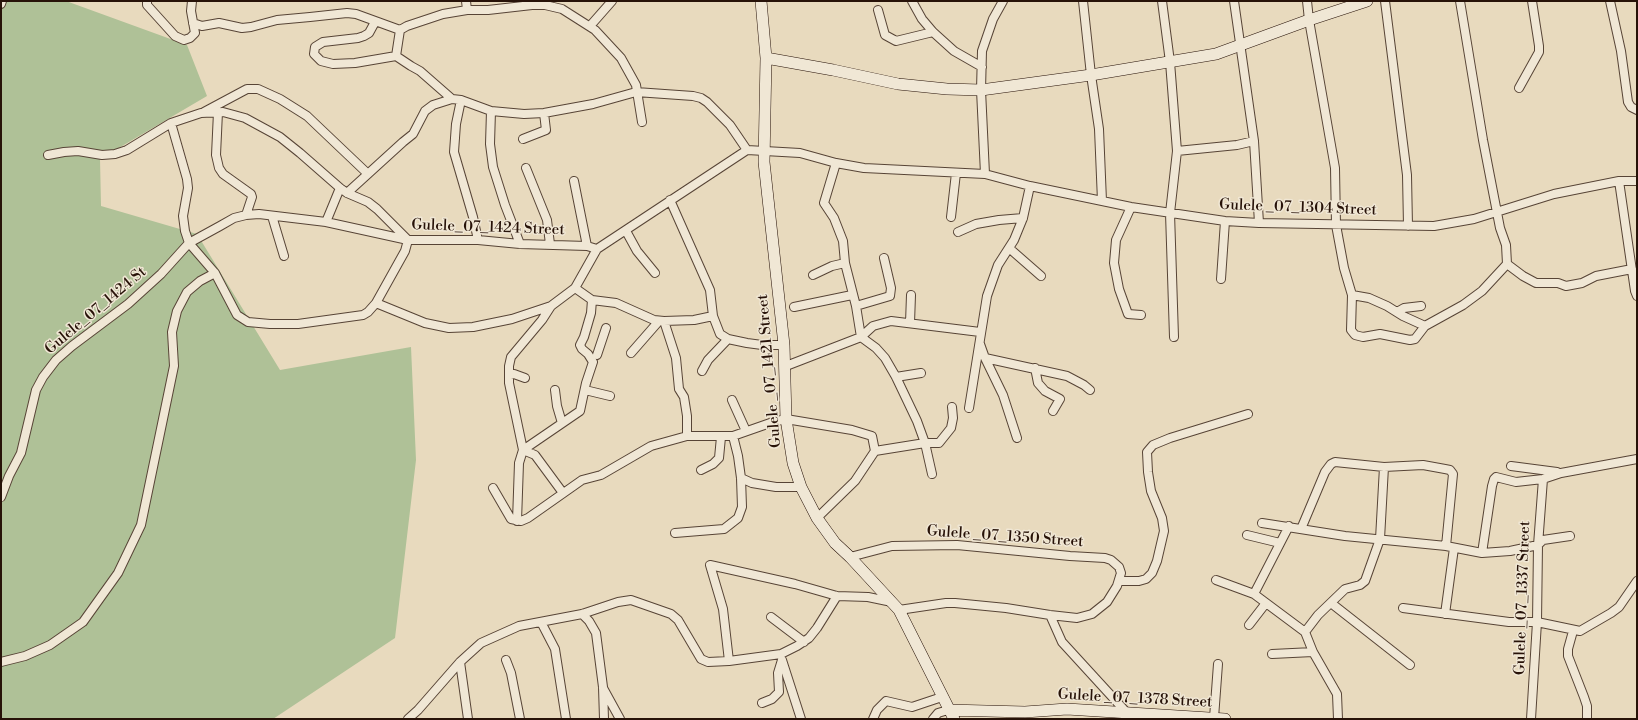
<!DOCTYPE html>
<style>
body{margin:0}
#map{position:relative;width:1638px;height:720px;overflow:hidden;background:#e8dabe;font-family:"Libre Bodoni",serif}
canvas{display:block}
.frame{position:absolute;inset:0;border:2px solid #271208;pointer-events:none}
</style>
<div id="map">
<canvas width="1638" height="720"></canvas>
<div class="frame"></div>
</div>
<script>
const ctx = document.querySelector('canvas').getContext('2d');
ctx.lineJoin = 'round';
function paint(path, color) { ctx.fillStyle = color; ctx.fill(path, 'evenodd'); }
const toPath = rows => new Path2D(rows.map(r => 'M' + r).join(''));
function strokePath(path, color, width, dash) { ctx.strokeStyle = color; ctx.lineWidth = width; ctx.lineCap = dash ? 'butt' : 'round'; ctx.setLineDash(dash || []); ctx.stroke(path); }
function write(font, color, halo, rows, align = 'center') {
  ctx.font = font + ' "Libre Bodoni",serif'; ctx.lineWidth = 3; ctx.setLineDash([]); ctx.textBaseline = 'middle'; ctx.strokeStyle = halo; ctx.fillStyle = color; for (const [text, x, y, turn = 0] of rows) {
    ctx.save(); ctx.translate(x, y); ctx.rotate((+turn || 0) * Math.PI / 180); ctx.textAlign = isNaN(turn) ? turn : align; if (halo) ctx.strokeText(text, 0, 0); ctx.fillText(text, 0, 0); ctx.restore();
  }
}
paint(toPath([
 [1,1,66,1,187,45,207,96,100,159,101,206,197,234,280,370,411,347,416,460,395,638,273,719,1,719]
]), '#afc197');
const minor = toPath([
 [147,1,147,5,175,36,184,40,190,38,195,33,191,11,192,1],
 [466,1,467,10],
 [912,1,922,19,933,32,954,51,982,67],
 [1083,1,1091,75,1099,129,1102,201],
 [1162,1,1170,62,1177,151,1170,213,1174,337],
 [1234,1,1254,141,1259,223],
 [1307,1,1309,20,1335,168,1336,225,1344,268,1352,295,1369,298,1387,306,1403,316,1425,326,1463,305,1482,291,1507,264,1506,245,1500,228,1483,140,1460,1],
 [1385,1,1407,175,1408,226],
 [1610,1,1621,51,1628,102,1631,107,1637,110],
 [1,4,2,1],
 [878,10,885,35,896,41,933,32],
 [375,22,369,33,364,36,358,38,323,42,315,47,314,54,321,61,333,64,355,63,396,56,411,66,420,71,452,99],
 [193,23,202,26,219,23,242,28,251,27,277,20,310,17,347,13,356,14,400,30],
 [590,26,612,1],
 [396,56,400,30,407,26,443,14,467,10,488,10,532,5,545,5,562,9,595,30,621,58,636,85,642,122],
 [1519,88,1539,52,1539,46,1532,1],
 [461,100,456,124,454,152,473,217,478,240],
 [491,111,490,144,493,167,505,205,520,244],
 [204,112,247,89,258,89,280,99,307,116,368,174],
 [218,112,216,155,219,168,223,174,251,194,252,197,246,215],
 [171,123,187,179,188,188,183,216,185,231,189,243,215,273,237,315,248,322,270,324,298,324,363,315,368,312,376,303,405,251,408,240],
 [523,139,546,130,544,113],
 [1177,151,1237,145,1254,141],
 [48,155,64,152,78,151,102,155,115,154,127,150,171,123,201,113,223,112,245,118,280,137,300,153,340,188,347,193,368,202,377,209,408,240],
 [836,163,824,203,834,218,843,241,845,263,856,306,861,337,876,348,885,358,896,377,917,421,925,443,932,474],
 [526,168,547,220,550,244],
 [985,174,981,90,982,51,993,19,1003,1],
 [574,181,587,246],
 [1619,181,1635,291,1637,296],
 [347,193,403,142,413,134,425,111,433,105,452,99,461,100,491,111,524,114,544,113,593,104,636,92,693,96,701,98,707,102,730,125,747,150],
 [670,200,710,290,713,316,720,334,728,339,747,343,762,345,784,345],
 [1131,207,1116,240,1114,263,1119,289,1128,314,1141,315],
 [272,216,284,256],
 [951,217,956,173],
 [326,222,340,188],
 [626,231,637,251,655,273],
 [958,232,976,224,999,220,1023,218],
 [1009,248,1041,276],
 [1507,264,1523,276,1536,283,1558,283,1566,286,1582,283,1596,276,1632,269],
 [813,275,832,266,845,263],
 [1221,279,1225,221],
 [575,288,592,300,616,303,654,320,664,321,694,320,713,316],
 [1352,295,1351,330,1355,335,1363,337,1380,334,1410,340,1415,339,1425,326],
 [376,303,425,323,449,328,473,327,512,319,551,306],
 [856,306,890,296,891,288,884,258],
 [794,307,852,295],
 [1397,312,1404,308,1421,306],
 [664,321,676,358,679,389,684,397,687,416,687,436],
 [910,323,911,295],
 [980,344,985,358,1067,376,1084,385,1090,390],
 [631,353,659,321],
 [597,355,606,328],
 [985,358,1003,395,1017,438],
 [786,366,861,337,873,326,891,321,980,332],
 [1035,368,1038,383,1045,391,1060,399,1053,411],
 [702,371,708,360,728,339],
 [509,375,514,374,525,378],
 [896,377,921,373],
 [555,390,557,406,562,423],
 [585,390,610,396],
 [732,400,746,431],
 [969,408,987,296,998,265,1014,240,1023,218,1030,186],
 [875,451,925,443,939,443,951,428,953,418,952,407],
 [1511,466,1557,472],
 [701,470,713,464,719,458,721,437],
 [741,478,752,483,776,487,801,487],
 [493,488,511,519,521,521,528,518,582,480,601,475,651,446,687,436,733,436,773,422,786,419,852,430,872,436,875,451,855,481,817,518],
 [563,493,535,455,523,450,509,383,509,366,511,357,542,320,551,306,575,288,597,249],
 [1,497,9,476,21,453,36,390,43,377,56,360,72,346,128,304,161,274,189,243,220,226,234,218,246,215,259,214,326,222,408,240,478,240,520,244,587,246,597,249,747,150,800,153,836,163,864,168,985,174,1030,186,1131,207,1225,221,1259,223,1434,226,1474,219,1554,194,1619,181,1637,181],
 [517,521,519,463,523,450,580,411,586,383,593,362,588,354,582,349,580,345,584,337,591,313,592,300],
 [1262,523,1345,536,1446,546,1482,553,1510,551,1538,545,1543,540,1570,536],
 [1301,529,1325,472,1331,464,1335,462,1384,467,1423,465,1445,469,1450,470,1453,474,1446,546],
 [675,533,724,529,738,518,742,507,741,478,738,456,733,436],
 [1247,535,1280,543],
 [1482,553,1492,486,1494,479,1496,477,1516,482,1543,479,1561,473,1637,459],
 [850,557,892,546,957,545,1070,556,1105,558,1111,560,1119,567,1121,573,1117,586,1107,602,1092,614,1077,618,1050,615,1006,608,955,603,946,603,899,610],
 [1216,580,1254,594,1305,632,1313,652,1337,694,1338,719],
 [1119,581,1139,581,1146,579,1152,573,1157,561,1164,531,1162,518,1151,491,1148,472,1147,452,1153,445,1170,438,1248,414],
 [1254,594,1289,526],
 [1331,603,1410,665],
 [1403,608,1509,622,1537,622,1580,631,1611,613,1619,607,1637,581],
 [582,614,589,621,596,633,603,687,604,719],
 [1445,614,1454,548],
 [1050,615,1062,642,1127,713],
 [771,617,804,642],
 [541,622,555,649,566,719],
 [1249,625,1266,603],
 [1573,631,1568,649,1568,656,1584,697,1587,706,1587,719],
 [1305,632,1318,615,1345,589,1360,585,1365,581,1380,539,1384,467],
 [1272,654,1313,652],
 [506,660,511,673,520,719],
 [782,660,801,719],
 [729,661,723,609,710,565,795,584,837,596,868,597,892,602],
 [1,662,25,656,50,645,83,622,118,573,141,525,174,366,172,332,177,311,187,292,200,281,215,273],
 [460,662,468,719],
 [603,688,620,719],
 [762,703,772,699,779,692,778,673,782,660],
 [1214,718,1218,664],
 [408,719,418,710,460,662,481,643,519,626,582,614,618,602,631,600,671,614,678,620,701,659,708,662,729,661,781,654,797,646,809,638,817,628,837,596],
 [873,719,877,710,886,701,912,707,942,697],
 [933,719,938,713,948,710],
 [1531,719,1537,622,1538,545,1543,479]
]);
const secondary = toPath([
 [761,1,766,58,764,162,784,345,786,419,793,463,801,487,817,518,835,543,850,557,899,610,954,719],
 [766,58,833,70,898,84,947,89,981,90,1091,75,1216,54,1309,20,1367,1],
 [948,710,1025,712,1067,709,1225,719]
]);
strokePath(minor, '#574436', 10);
strokePath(secondary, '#271208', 12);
strokePath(minor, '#f0e7d5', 8);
strokePath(secondary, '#f0e7d5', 11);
write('15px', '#271208', '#f0e7d5', [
 ["Gulele _07_1304 Street",1298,208,2],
 ["Gulele_07_1424 Street",488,228,2],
 ["Gulele_07_1424 St",96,311,-40],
 ["Gulele _07_1421 Street",770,371,-95],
 ["Gulele _07_1350 Street",1005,537,4],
 ["Gulele _07_1337 Street",1523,598,-88],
 ["Gulele _07_1378 Street",1135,699,3]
]);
</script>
